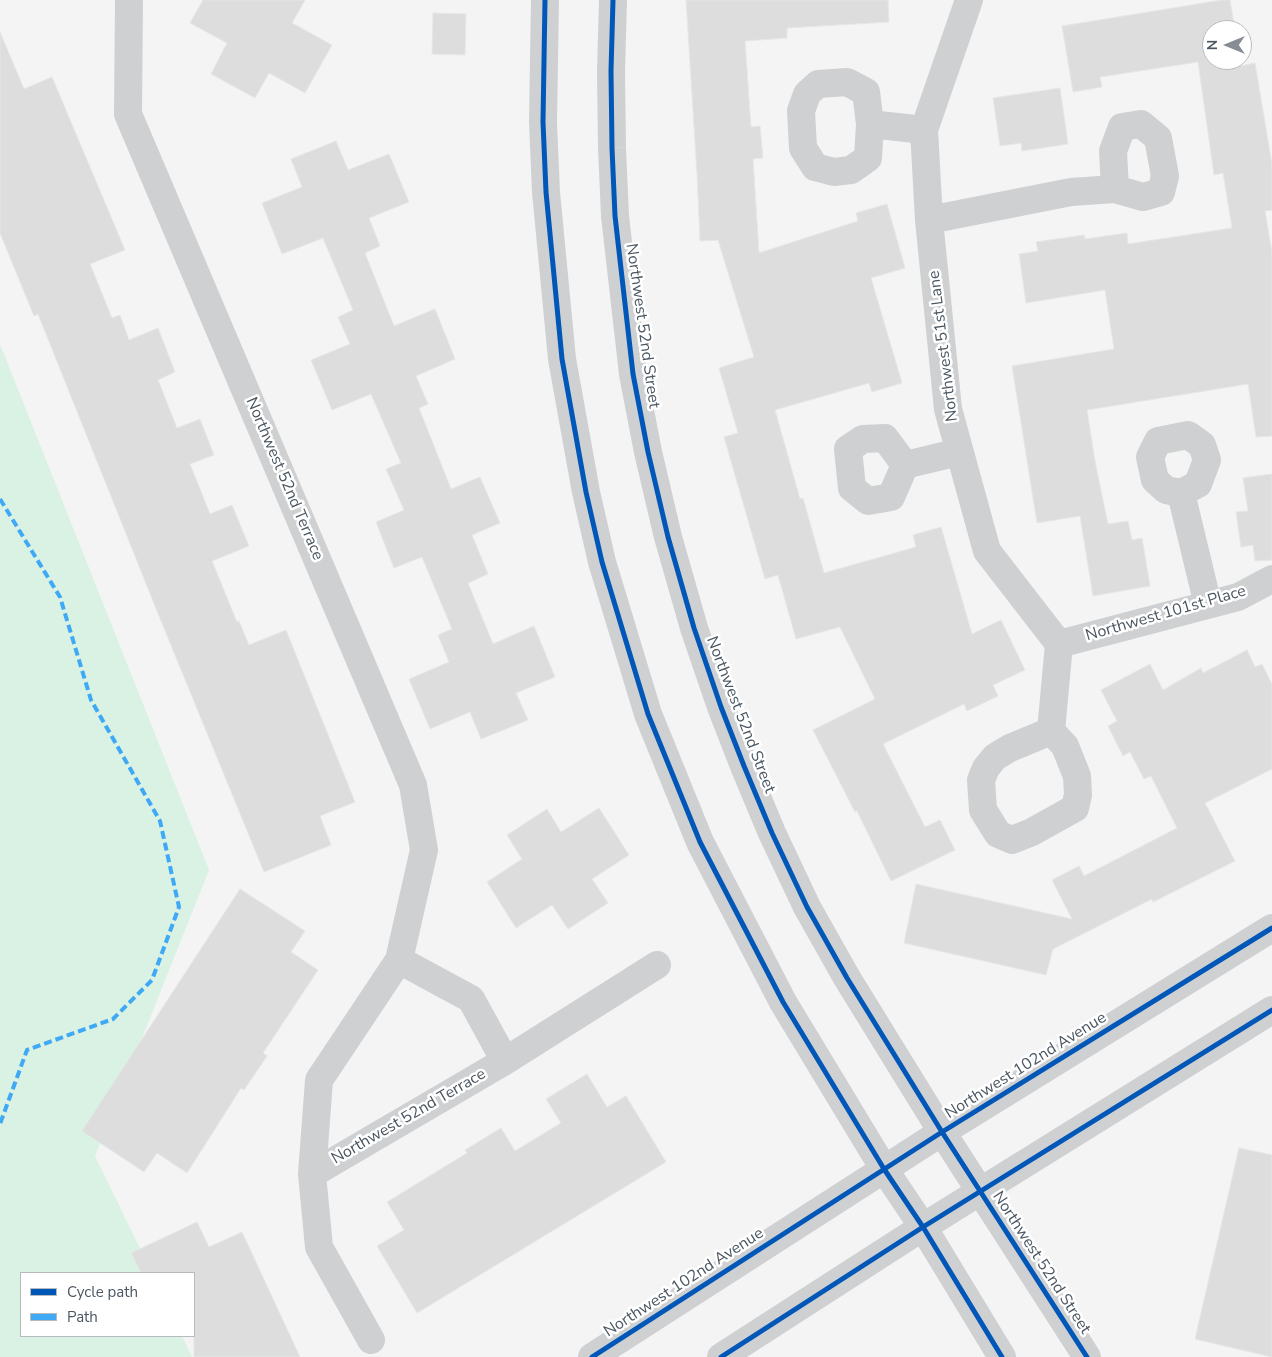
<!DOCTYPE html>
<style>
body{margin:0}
#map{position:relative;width:1272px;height:1357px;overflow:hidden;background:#f4f4f4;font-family:"Nunito Sans",sans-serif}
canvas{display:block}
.legend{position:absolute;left:20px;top:1272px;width:175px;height:65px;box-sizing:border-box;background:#fff;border:1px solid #b7bbc0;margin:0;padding:6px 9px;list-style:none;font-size:15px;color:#4a5661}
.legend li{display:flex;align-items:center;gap:10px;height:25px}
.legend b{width:25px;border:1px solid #b7bbc0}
.north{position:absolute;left:1202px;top:20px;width:50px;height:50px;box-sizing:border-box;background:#fff;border:1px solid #b7bbc0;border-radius:50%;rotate:270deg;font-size:14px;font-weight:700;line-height:20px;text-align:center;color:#4a5661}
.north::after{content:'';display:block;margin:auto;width:18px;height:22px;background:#868d94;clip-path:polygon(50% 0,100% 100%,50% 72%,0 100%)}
</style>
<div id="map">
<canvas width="1272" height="1357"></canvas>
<ul class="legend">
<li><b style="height:6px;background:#0057b8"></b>Cycle path</li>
<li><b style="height:6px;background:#3fa9f5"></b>Path</li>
</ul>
<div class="north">N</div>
</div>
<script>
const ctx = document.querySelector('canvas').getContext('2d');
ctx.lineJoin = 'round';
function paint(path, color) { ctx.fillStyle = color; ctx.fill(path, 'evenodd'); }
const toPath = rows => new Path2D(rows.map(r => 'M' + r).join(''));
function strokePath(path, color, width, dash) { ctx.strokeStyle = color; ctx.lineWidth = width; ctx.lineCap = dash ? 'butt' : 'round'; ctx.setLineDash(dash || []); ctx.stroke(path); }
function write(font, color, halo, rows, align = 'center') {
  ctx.font = font + ' "Nunito Sans",sans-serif'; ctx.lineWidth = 5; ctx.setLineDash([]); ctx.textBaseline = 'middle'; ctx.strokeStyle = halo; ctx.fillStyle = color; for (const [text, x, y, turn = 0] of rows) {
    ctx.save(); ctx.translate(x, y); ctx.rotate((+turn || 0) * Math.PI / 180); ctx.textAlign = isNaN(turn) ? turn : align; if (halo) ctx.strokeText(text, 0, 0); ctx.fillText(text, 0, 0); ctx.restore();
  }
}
paint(toPath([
 [0,344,209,870,95,1156,152,1273,21,1273,21,1336,182,1336,192,1357,0,1357]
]), '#d9f2e3');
const building = toPath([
 [203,0,305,0,292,23,332,45,305,93,269,73,255,98,211,74,227,43,190,23,203,0],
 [686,0,888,0,889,22,787,28,787,38,745,41,751,127,760,126,763,158,753,159,759,253,858,221,856,213,887,204,905,268,871,278,902,383,872,392,869,383,775,410,800,499,803,498,824,573,916,547,913,535,941,527,972,634,1001,620,1025,670,993,685,998,696,967,711,964,704,883,744,925,827,940,820,955,850,891,881,857,811,855,812,813,730,875,699,840,627,796,639,778,575,765,579,724,437,738,433,719,368,754,357,718,240,700,241,697,174,686,0],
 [1222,0,1230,0,1235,30,1212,30,1212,60,1240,60,1241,66,1255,63,1272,164,1272,210,1265,211,1272,252,1272,436,1256,437,1248,384,1087,410,1095,461,1108,524,1128,521,1132,540,1142,538,1150,586,1093,596,1080,516,1037,523,1012,366,1114,349,1105,290,1026,303,1019,254,1038,251,1036,242,1084,235,1085,239,1127,233,1128,244,1232,228,1223,173,1214,175,1198,62,1100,77,1102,87,1073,92,1062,26,1222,0],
 [433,13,466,14,465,55,432,54,433,13],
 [0,32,24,89,52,77,125,250,90,264,112,318,120,315,129,340,158,328,175,372,158,380,177,428,200,419,214,455,190,464,210,514,232,505,249,546,212,561,237,622,239,621,249,645,286,630,355,802,320,816,331,845,264,872,159,616,38,314,34,316,0,233,0,32],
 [1060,88,1068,144,1022,151,1021,143,1000,146,993,98,1060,88],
 [336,141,348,170,389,154,409,202,369,218,380,246,365,253,394,326,435,309,455,359,416,376,428,404,419,408,451,489,480,477,500,523,472,535,488,574,468,583,493,644,534,626,555,677,516,693,528,720,481,739,470,712,430,729,409,679,449,662,438,635,452,629,422,557,394,568,376,522,404,510,386,469,401,463,371,394,332,410,311,360,350,344,338,317,353,310,323,238,282,254,262,203,302,187,291,159,336,141],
 [1272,474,1272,560,1255,561,1253,545,1241,547,1236,512,1248,511,1243,478,1272,474],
 [1247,650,1255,667,1262,664,1272,684,1272,769,1205,803,1235,861,1153,902,1152,899,1053,949,1046,975,904,943,916,884,1072,919,1052,880,1079,866,1084,876,1177,828,1151,776,1144,779,1130,752,1123,756,1108,726,1117,721,1101,690,1150,664,1163,690,1201,668,1203,673,1247,650],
 [599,808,629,855,592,879,608,903,568,929,552,905,516,928,487,882,522,859,507,835,547,809,561,832,599,808],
 [240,889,305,931,291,952,318,970,263,1053,267,1056,244,1090,241,1088,187,1173,157,1153,144,1172,82,1131,240,889],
 [587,1074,607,1107,626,1096,666,1162,417,1313,377,1246,404,1230,387,1202,467,1153,465,1150,501,1128,515,1151,561,1123,546,1099,587,1074],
 [1239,1148,1272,1155,1272,1357,1195,1339,1239,1148],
 [197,1222,209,1247,242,1232,300,1357,194,1357,194,1273,141,1273,131,1253,197,1222]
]);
paint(building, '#ddddde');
strokePath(building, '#e5e6e7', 1);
strokePath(toPath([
 [129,0,128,114,413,785,424,850,399,960,319,1080,312,1174,319,1247,371,1340],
 [545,0,543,122,546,192,562,359,586,492,602,562,648,714,700,842,783,1002,884,1169,923,1227,1002,1357],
 [613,0,611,71,612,148,615,216,633,374,648,452,668,537,694,628,721,707,744,766,772,833,807,907,847,978,942,1132,1087,1357],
 [969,0,924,130,929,220,948,409,987,551,1059,644,1051,731,1065,746,1077,776,1078,795,1075,808,1032,832,1012,840,998,834,983,810,981,780,986,768,995,757,1010,748,1051,731],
 [870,124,868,158,851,170,834,172,815,167,803,148,801,111,807,94,818,84,847,82,866,92,870,124,924,130],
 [929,220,1071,192,1115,189,1143,197,1161,192,1165,176,1158,138,1141,124,1122,127,1113,151,1115,189],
 [905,465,885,438,863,439,848,449,852,488,868,501,891,497,905,465,959,452],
 [1181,493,1166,490,1155,480,1150,457,1158,441,1188,435,1202,445,1207,460,1198,484,1181,493,1208,605],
 [1059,644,1238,597,1272,579],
 [399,960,471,999,505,1061],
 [312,1174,505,1061,657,965],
 [592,1357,942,1132,1272,928],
 [721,1357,923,1227,1272,1010]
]), '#ced0d2', 28);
strokePath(toPath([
 [0,499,60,597,91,700,160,821,179,907,152,980,113,1019,27,1050,0,1124]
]), '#3fa9f5', 4, [8, 4]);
strokePath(toPath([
 [545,0,543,122,546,192,562,359,586,492,602,562,648,714,700,842,783,1002,884,1169,923,1227,1002,1357],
 [613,0,611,71,612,148,615,216,633,374,648,452,668,537,694,628,721,707,744,766,772,833,807,907,847,978,942,1132,1087,1357],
 [592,1357,942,1132,1272,928],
 [721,1357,923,1227,1272,1010]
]), '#0057b8', 5);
write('16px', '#4a5661', '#fff', [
 ["Northwest 52nd Street",642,326,82],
 ["Northwest 51st Lane",944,346,-97],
 ["Northwest 52nd Terrace",284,479,67],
 ["Northwest 101st Place",1166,614,-16],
 ["Northwest 52nd Street",740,715,69],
 ["Northwest 102nd Avenue",1026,1066,-32],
 ["Northwest 52nd Terrace",409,1117,-30],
 ["Northwest 52nd Street",1041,1263,57],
 ["Northwest 102nd Avenue",684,1283,-33]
]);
</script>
